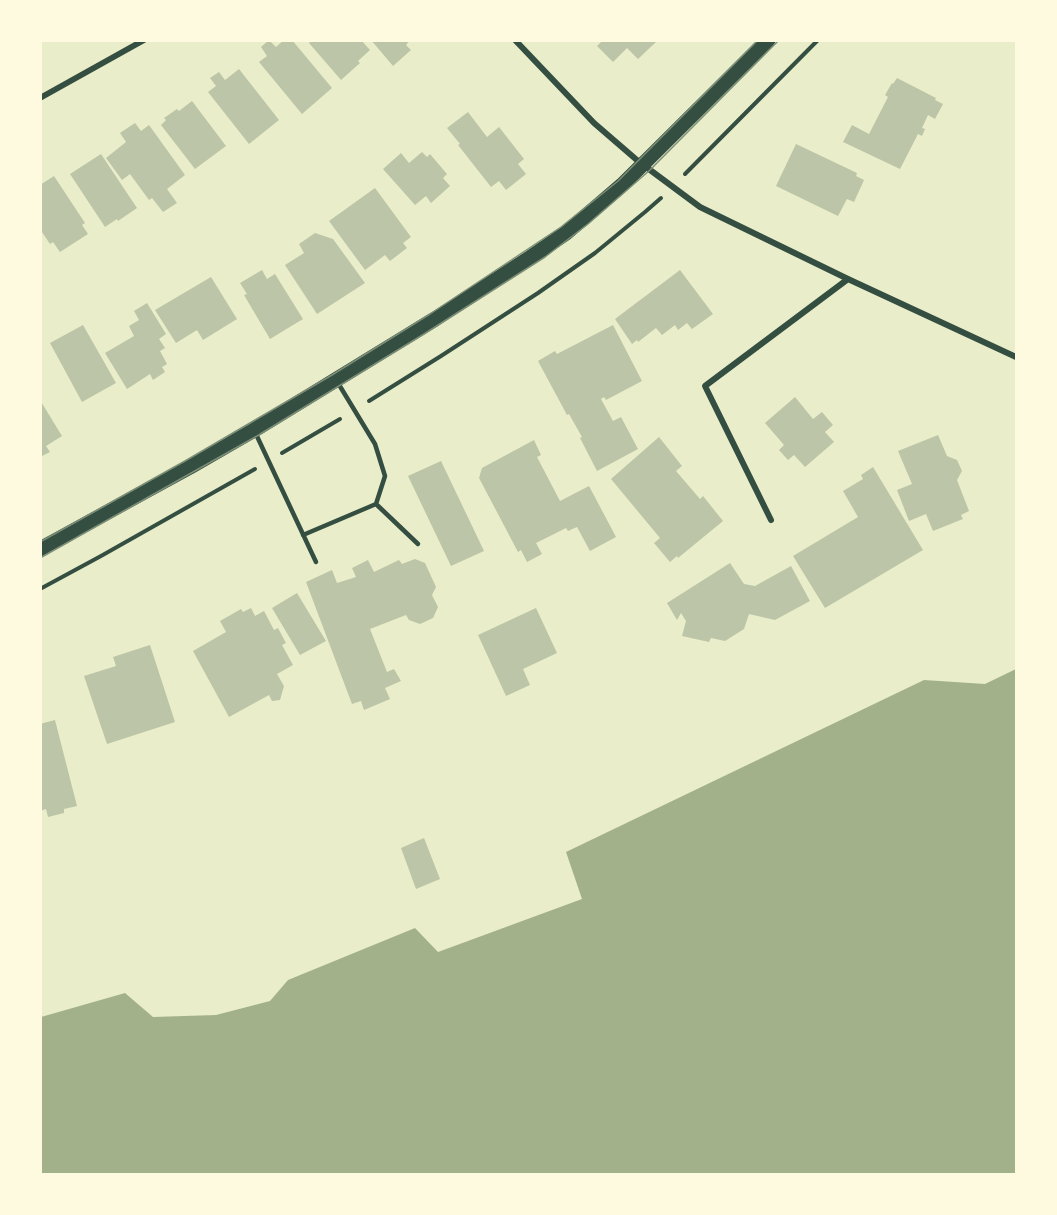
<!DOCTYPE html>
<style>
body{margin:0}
#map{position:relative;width:1057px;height:1215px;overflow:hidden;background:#e9edc9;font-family:"Golos Text",sans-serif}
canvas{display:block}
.frame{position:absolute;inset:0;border:42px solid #fefae0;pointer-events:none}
</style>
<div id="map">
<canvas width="1057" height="1215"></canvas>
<div class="frame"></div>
</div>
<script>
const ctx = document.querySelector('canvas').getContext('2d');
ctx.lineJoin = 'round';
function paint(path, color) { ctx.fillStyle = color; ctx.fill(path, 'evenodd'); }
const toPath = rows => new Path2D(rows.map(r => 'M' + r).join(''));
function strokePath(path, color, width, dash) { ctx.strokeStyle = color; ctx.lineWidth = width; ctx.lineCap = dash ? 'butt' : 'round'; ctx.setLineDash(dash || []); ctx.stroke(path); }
paint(toPath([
 [1016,669,1016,1174,41,1174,41,1017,125,993,153,1017,216,1015,270,1001,288,980,415,928,438,952,582,899,566,852,924,680,985,684]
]), '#a3b18a');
paint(toPath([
 [269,40,276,47,284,40,292,40,332,88,302,114,259,62,267,56,261,47],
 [312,40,361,40,370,50,358,61,360,63,341,80,309,43],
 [371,40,410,40,406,45,411,50,393,66],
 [603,40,655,40,656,42,638,59,627,48,613,62,597,46],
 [239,69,279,120,249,144,208,92,216,86,210,78,219,72,225,80],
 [897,78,936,98,935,100,943,104,935,119,928,115,922,128,925,129,922,136,918,134,900,169,843,142,852,125,869,134,888,97,885,95,892,83,893,84],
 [192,101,226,146,195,169,161,125,166,120,164,118,177,109,179,111],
 [468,112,487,137,499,127,524,159,518,164,526,174,506,190,499,181,491,187,458,145,460,144,447,128],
 [135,123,141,131,149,125,185,175,167,189,177,203,163,212,152,198,149,200,130,174,122,180,106,158,126,142,120,133],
 [796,144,857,173,856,176,864,180,854,202,847,199,838,216,776,186],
 [422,152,427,157,430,154,447,174,443,178,450,186,431,203,426,196,415,205,383,169,401,153,409,163],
 [101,154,137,208,118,221,117,219,105,227,70,174],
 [54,176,85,223,82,225,88,234,60,252,53,242,50,244,40,229,40,185],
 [375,188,411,237,403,243,407,248,390,261,385,255,365,270,329,221],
 [315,233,333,239,365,283,317,314,285,265,304,253,299,244],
 [262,270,267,279,275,274,303,319,270,339,244,295,247,294,240,283],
 [680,270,713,314,692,329,687,323,678,330,675,325,662,335,656,328,638,342,637,340,632,344,615,319],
 [211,277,237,319,203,340,197,330,176,343,155,310],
 [147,303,166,334,159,339,165,348,160,351,167,364,162,367,165,372,153,380,150,374,127,389,105,353,134,336,129,326,139,320,134,311],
 [83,325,116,383,82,402,50,343],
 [613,325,642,381,606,400,604,397,601,399,613,421,621,417,638,449,597,471,580,438,582,437,569,414,567,415,538,361,555,351,557,354],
 [795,397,813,419,822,412,833,425,825,432,834,442,805,467,794,455,788,460,779,450,784,445,765,423],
 [40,400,62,436,46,446,50,452,40,457],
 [938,435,947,456,957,460,962,471,957,480,969,511,961,515,963,519,933,531,926,514,909,521,897,490,912,484,898,451],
 [659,437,682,466,676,471,700,499,703,496,723,521,678,558,677,556,670,562,654,543,660,538,611,479],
 [534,440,541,455,537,457,560,501,589,486,616,537,590,551,577,527,568,531,566,528,536,543,542,554,527,562,521,550,518,552,479,478,482,468],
 [441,461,484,551,451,566,408,476],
 [873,467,923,550,825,608,793,556,858,517,843,491,863,479,861,475],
 [415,559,425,563,436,587,432,595,438,607,433,618,420,624,409,620,406,615,370,629,387,672,394,669,401,681,385,688,390,699,364,710,361,701,352,704,306,582,332,570,337,583,356,577,352,568,368,560,374,572,399,560,402,564],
 [730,563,744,584,755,586,791,566,810,601,775,620,749,614,744,629,725,641,711,638,709,642,682,636,686,621,681,613,677,620,667,603],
 [297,593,326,641,300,655,272,608],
 [251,608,255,616,264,611,274,630,278,628,286,643,282,645,293,665,277,674,284,686,280,700,272,701,269,695,229,717,193,651,226,632,220,621,241,609,243,612],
 [536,608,557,653,523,669,530,685,506,696,478,635],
 [150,645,175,722,107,744,84,676,116,666,113,657],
 [55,720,77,806,64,809,64,813,48,817,46,809,40,811,40,724],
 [424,838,440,879,416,889,401,848]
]), '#bcc5a7');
strokePath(toPath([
 [685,174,818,40],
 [369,401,441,356,538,293,595,253,645,212,661,198],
 [282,453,340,419],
 [40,589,101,556,255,469]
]), '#344e41', 4);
strokePath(toPath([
 [255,432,316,562],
 [376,504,418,544],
 [303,535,376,504,385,476,375,444,338,383]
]), '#344e41', 4.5);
strokePath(toPath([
 [515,40,594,123,638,161,700,207,848,279,1016,357],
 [40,98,144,40],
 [771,520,705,386,848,279]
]), '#344e41', 6);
strokePath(toPath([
 [40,549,190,467,254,430,435,319,531,257,566,233,622,185,768,40]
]), '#344e41', 15);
strokePath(toPath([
 [40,542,185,461,332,375,430,314,561,227,618,181,758,40],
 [40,558,257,436,424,334,545,257,588,224,650,170,779,40]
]), '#7c8e77', 1.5);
</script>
